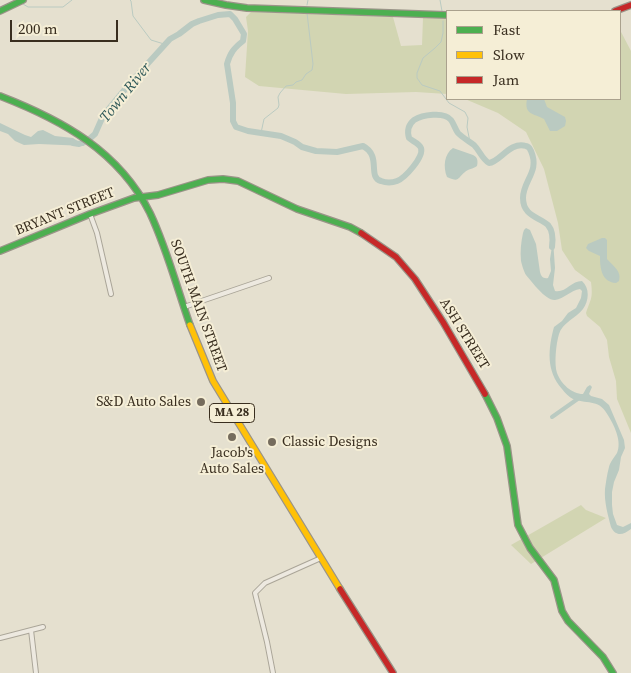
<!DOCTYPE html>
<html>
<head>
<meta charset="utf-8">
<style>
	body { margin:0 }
	#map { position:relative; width:631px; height:673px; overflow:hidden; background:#e5e0cf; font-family:"Source Serif 4",serif }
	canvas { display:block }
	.legend { position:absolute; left:446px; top:10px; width:175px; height:90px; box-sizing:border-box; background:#f5eed6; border:1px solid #aaa18d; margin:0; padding:6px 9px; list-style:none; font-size:15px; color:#392e1f }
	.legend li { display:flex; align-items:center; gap:10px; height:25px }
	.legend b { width:25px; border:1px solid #aaa18d }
	.scale { position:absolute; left:10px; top:20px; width:108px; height:22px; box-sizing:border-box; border:2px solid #392e1f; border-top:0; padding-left:6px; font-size:15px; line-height:18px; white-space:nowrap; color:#392e1f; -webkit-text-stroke:4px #f5eed6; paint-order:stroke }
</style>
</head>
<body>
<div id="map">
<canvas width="631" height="673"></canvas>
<ul class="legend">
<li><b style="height:6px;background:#4caf50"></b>Fast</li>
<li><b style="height:6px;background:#ffc107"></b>Slow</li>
<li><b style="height:6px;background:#c62828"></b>Jam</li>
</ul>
<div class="scale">200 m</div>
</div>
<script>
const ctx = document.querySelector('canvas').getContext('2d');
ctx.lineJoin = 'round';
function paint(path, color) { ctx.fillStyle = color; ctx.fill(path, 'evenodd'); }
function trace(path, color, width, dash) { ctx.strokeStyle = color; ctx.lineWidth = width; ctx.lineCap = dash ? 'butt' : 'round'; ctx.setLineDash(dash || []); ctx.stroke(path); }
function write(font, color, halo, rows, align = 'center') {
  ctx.font = font + ' "Source Serif 4",serif'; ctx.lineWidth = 4; ctx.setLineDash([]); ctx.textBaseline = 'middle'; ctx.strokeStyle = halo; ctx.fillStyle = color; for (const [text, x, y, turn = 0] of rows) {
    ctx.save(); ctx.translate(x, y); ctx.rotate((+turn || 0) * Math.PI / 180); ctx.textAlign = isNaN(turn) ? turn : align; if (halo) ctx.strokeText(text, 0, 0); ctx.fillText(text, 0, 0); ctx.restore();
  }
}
paint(new Path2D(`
	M251,12L393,17L401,46L422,45L423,18L447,19V94L416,92L346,94L259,86L245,77L248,31L246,17Z
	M620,30L631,51V433L617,399L616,381L609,357L607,340L600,327L587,316L586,313C591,298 593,299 591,282L575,270L562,250L558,223L544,169L526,132L498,113L465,99H620Z
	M581,505L586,510L606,518L531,564L511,545Z`), '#d2d5b2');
paint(new Path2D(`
	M527,99H544L547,107L565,117L566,121L565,126L557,131H550L544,119C533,113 524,115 527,99Z
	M0,123L25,135L31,137L38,131L43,130L55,136L73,138L85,146L39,144L24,145L15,141L8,134L0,131Z
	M453,148L473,155C478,157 478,162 477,166C473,169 468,169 465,172C457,178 460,183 447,177C443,167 444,154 453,148Z
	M526,228L530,230L536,244L540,272C541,276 543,279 548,278L551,271L550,259L553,240L555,268L553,285L555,291C566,293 571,281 582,281C590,288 589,301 583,309C576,318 562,323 559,334C556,344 554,364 557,373C561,384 572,394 583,394L587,387L590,385L592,387L589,394L591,396L602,399L609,405L624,440L625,448L621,457L619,470L614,482L612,492V505L613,514L617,525L623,527L631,523V529C623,535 616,537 611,527C608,515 604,502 605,489C606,482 607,474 609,467C610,462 614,458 617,453C622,442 615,427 609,417C599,398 590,405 573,399C569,397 565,393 562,389C546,371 548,349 554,327L562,321L568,313L576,308L581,298L582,291L580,289C571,290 564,299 555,300C546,301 532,282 526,275C524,272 522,265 521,261C520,252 521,242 523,233L524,230Z
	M602,238H605L607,240V259C613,266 622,271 619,281L616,283C601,282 600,267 600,256L589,251L586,248L588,244Z`), '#bacac1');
trace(new Path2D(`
	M130,0L131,1L133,16L151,40L164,44
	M440,0L442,11
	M23,4L28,7H63L72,0
	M307,5L308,0
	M443,21V33L441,42L435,48L423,58L417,73V78L422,85L440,91L449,103L465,112L468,118L467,127L470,142
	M261,133L264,119L278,108L279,105L278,97L280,93L286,86L293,85L296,82L302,80L306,74L312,70L313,64L307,13`), '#bacac1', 1);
trace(new Path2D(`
	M552,417L579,398`), '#bacac1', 4);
trace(new Path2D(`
	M73,143L79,144L87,141L95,134L103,116L131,82L170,39L179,34L192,24L199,21L218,15L230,14L235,19L244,34L243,41C234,48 230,53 227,64L233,103V121L236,127L248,131L281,136L295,142L302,147L316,151L337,152L363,146C382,156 367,177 381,181C386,183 392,183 397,181C405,178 424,157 421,148C419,143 412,141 409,138C407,131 408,125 414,120C422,115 444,111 451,120C454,124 455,129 458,133C463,138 469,141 474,145C480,151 482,159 489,163C500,162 510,141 526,146C530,147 529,148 531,151C540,172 523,180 523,198C523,216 539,217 548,225C553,231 553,240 552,247`), '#bacac1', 6);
const street = new Path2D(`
	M90,214L97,233L111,294
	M184,307L269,278
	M31,630L36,673
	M0,638L43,627
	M273,673L267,642L255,593L265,583L321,558`);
const fast = new Path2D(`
	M204,0L226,5L247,8L447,15
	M0,11L23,0
	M0,96C62,120 119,151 150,213C167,249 177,288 190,325
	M0,251L90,214L134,198L158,195L208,180L223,179L238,181L297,209L350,227L361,233
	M485,394L497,418L507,446L518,525L530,548L554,580L562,611L568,621L603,657L613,673`);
const slow = new Path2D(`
	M190,325L213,381L340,589`);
const jam = new Path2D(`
	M615,11L631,5
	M361,233L396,257L415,279L443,322L485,394
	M340,589L393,673`);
trace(street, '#aaa598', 6);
trace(fast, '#9a9488', 8);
trace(slow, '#9a9488', 8);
trace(jam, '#9a9488', 8);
trace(street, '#ede9e0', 4);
trace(fast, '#4caf50', 5.5);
trace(slow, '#ffc107', 5.5);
trace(jam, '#c62828', 5.5);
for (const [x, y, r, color] of [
	[201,402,5,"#756c5d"],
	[232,437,5,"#756c5d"],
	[272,442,5,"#756c5d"]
]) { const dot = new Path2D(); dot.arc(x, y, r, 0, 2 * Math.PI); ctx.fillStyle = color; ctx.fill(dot); trace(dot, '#f5eed6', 2); }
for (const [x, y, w] of [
	[232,413,45]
]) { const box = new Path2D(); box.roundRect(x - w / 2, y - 9.5, w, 19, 4); ctx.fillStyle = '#f5eed6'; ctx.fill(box); trace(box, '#392e1f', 1); }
write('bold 12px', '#392e1f', null, [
	["MA 28",232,413]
]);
write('14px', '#392e1f', '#f5eed6', [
	["BRYANT STREET",65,212,-22],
	["SOUTH MAIN STREET",198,306,70],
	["ASH STREET",464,334,58]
]);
write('14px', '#392e1f', '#f5eed6', [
	["S&D Auto Sales",191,402],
	["Classic Designs",282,442,"left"],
	["Jacob's",232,453,"center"],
	["Auto Sales",232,469,"center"]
], 'right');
write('italic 15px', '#2f5959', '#f5eed6', [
	["Town River",126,93,-51]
]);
</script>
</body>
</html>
